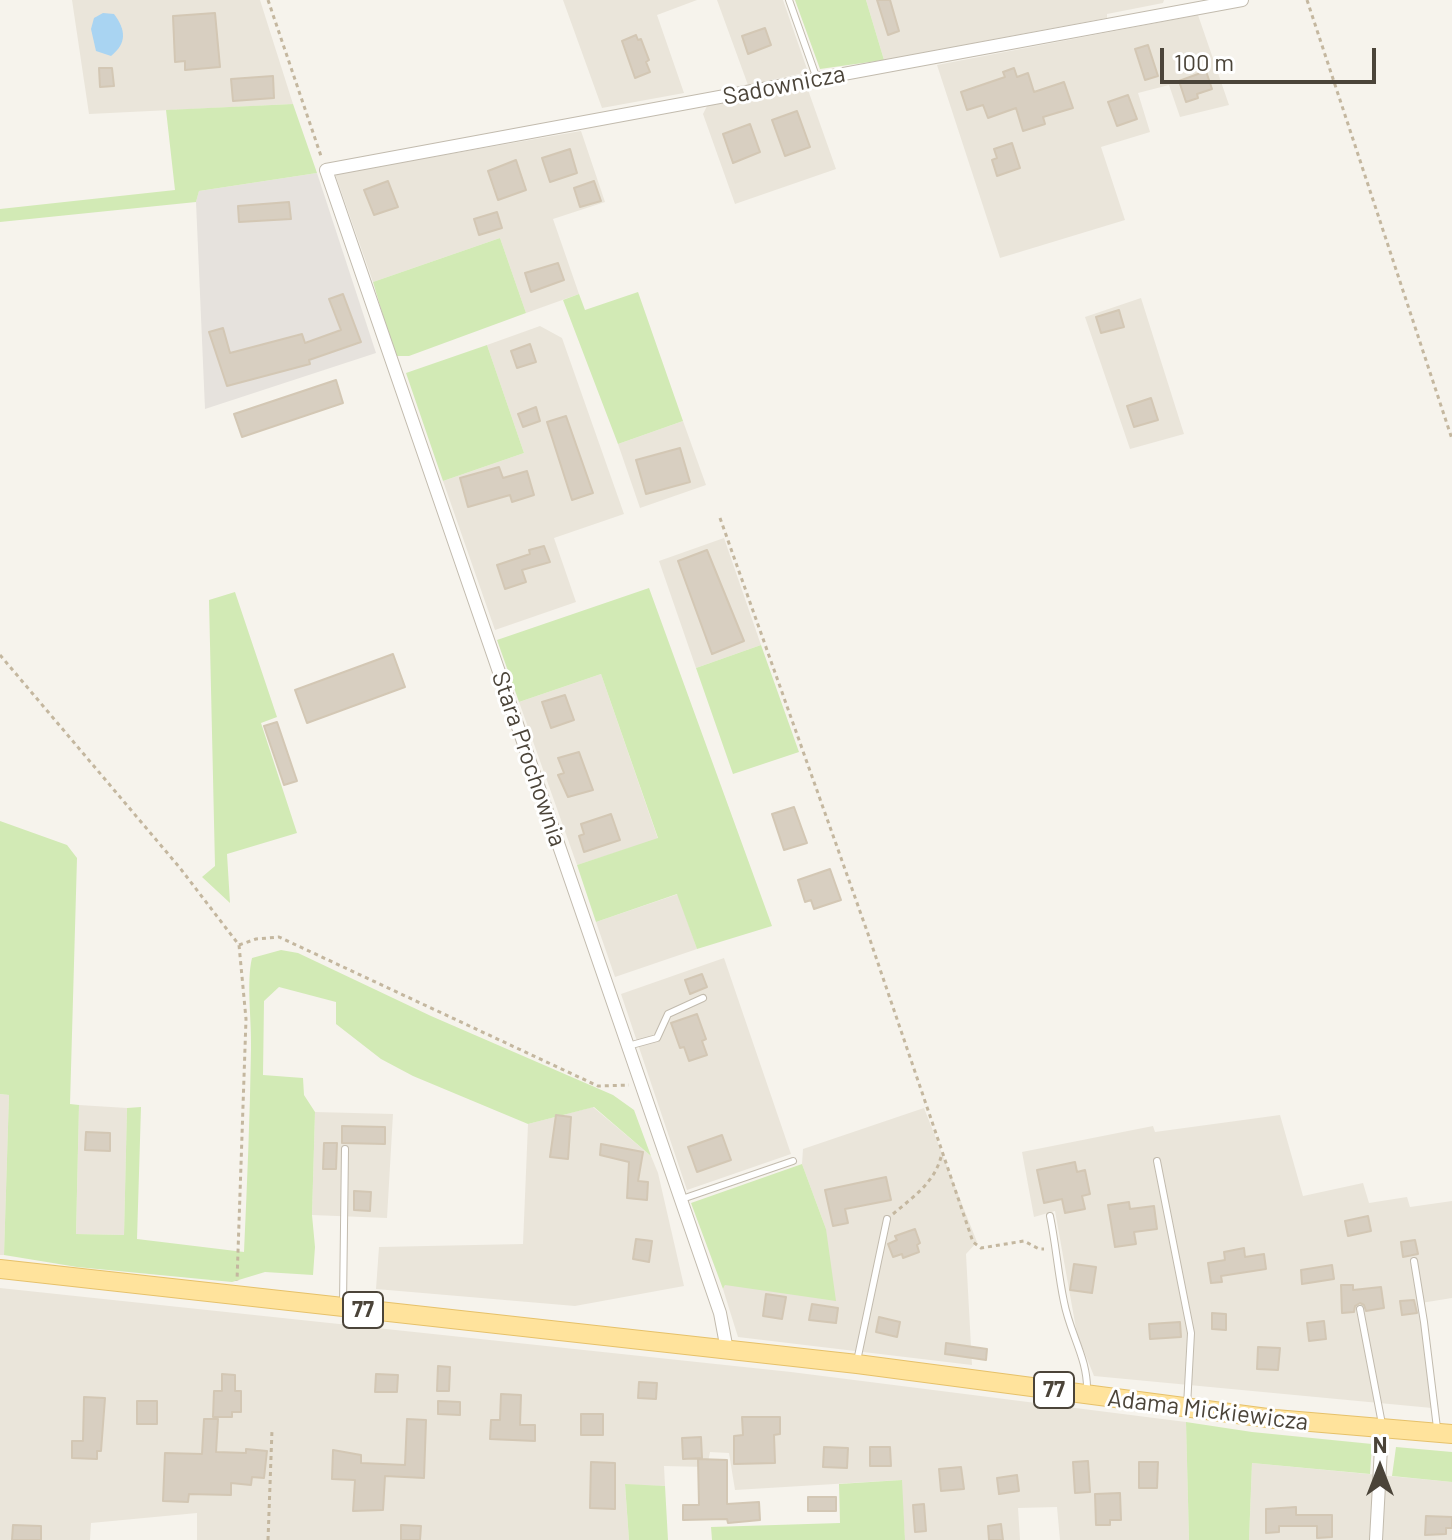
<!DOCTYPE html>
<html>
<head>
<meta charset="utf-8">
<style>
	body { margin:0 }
	#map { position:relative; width:1452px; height:1540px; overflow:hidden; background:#f6f3ec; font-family:Barlow,sans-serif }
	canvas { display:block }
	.north { position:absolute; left:1340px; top:1428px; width:80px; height:80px; -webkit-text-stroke:6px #fff; paint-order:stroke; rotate:0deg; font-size:22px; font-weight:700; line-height:32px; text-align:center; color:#4b4439 }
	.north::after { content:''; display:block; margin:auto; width:28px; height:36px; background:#4b4439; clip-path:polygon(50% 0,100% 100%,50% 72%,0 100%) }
	.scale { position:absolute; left:1160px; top:48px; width:216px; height:36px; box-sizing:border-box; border:4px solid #4b4439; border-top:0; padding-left:10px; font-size:24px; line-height:28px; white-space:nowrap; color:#4b4439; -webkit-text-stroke:6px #fff; paint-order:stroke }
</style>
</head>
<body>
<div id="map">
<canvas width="1452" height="1540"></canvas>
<div class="north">N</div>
<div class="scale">100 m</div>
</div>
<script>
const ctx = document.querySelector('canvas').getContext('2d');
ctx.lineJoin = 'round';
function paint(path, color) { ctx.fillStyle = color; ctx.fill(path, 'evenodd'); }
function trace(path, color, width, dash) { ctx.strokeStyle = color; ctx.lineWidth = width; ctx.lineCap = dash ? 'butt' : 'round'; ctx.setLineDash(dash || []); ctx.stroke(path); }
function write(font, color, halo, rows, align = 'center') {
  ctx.font = font + ' Barlow,sans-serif'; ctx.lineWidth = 6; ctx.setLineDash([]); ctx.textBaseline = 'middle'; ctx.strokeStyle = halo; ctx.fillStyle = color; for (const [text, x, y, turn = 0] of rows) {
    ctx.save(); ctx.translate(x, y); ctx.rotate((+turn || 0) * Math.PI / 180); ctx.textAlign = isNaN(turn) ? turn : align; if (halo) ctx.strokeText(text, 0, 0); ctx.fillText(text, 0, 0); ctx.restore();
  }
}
paint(new Path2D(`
	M72,0H260L293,104L89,114Z
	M563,0H697L657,15L684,93L602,108Z
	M717,0H783L808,72L748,85Z
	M866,0H1164L1163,3L1107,14V18L884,60Z
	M1198,15L1229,105L1180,117L1169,85L1138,93L1150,132L1101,147L1125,220L1000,258L937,65Z
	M807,87L836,169L735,204L703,114L707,106Z
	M581,131L605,202L553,219L579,294L526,313L500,238L373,282L335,174Z
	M1141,298L1184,434L1130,449L1085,317Z
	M540,326L562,338L624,514L554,538L576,602L495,630L443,481L524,453L487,345Z
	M683,421L706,485L640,508L618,444Z
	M724,538L761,645L696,668L659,561Z
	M601,674L658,839L577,865L519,702Z
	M678,894L697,949L615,977L596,922Z
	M724,958L791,1154L687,1190L621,994Z
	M0,1094L9,1095L4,1255H0Z
	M79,1105L127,1108L124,1235L76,1234Z
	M593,1107L651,1156L658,1173L684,1286L575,1306L376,1289L379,1247L523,1244L528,1124Z
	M924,1108L977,1242L966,1254L972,1365L738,1337L723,1289L725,1285L826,1229L802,1164L803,1149Z
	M315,1112L393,1114L387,1218L312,1215Z
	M1280,1115L1303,1196L1363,1183L1369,1203L1407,1197L1410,1207L1452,1201V1298L1421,1303L1432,1408L1094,1376L1077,1334L1055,1211L1034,1217L1022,1152L1153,1126L1155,1132Z
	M0,1288L791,1372L1186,1422L1189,1540H1060L1057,1507L1018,1508L1020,1540H905L901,1480L735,1490L729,1453L710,1452L707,1467L664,1466L665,1486L625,1485L629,1540H197V1513L91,1523L90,1540H0Z
	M1252,1463L1452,1482V1540H1249Z`), '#eae5da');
paint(new Path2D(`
	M317,173L376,353L205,409L196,202L199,191Z`), '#e6e2dd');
paint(new Path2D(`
	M795,0H866L884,60L820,69Z
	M293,104L317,173L199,191L196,202L0,222V209L175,190L166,110Z
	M500,238L526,313L409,356H395L373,282Z
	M638,292L683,421L618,444L563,300L579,294L585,310Z
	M487,345L524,453L443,481L406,373Z
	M649,588L772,926L697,949L677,894L596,922L577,865L658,838L601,674L519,702L497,640Z
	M235,592L277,717L261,723L297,833L227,854L230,903L202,877L215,866L209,600Z
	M761,645L799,752L733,774L696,668Z
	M0,821L67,845L77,858L70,1104L79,1105L76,1234L124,1235L127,1108L141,1107L137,1239L244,1252C247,1184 250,1117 251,1049C252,1021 246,983 252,958L281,950L298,953L431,1016L613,1095L634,1110L651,1156L594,1107L528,1124L413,1076L381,1059L336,1024V1002L279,987L264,1001L263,1075L303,1078L304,1095L315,1112L312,1215L315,1247L313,1275L265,1272L232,1282L77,1267L4,1255L9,1095L0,1094Z
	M802,1164L826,1229L836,1301L725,1285L723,1289L691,1203Z
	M1186,1422L1252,1432L1372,1444L1370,1474L1252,1463L1249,1540H1189Z
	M1396,1447L1452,1452V1482L1392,1476Z
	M902,1480L905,1540H712L711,1527L840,1523L839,1484Z
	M625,1484L665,1486L668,1540H629Z`), '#d2eab5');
paint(new Path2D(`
	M103,13L114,14C126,30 127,43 111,56L96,51L91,29L94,18Z`), '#a9d4f2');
const building = new Path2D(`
	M877,0H890L899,31L888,35Z
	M215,13L220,67L185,70V61L175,62L173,16Z
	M765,28L771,45L748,54L742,36Z
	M636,35L638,40L641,39L649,60L646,62L650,72L635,78L622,41Z
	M1148,45L1158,76L1145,80L1135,49Z
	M99,68H112L114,86L100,87Z
	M1014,68L1017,77L1028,73L1034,92L1064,82L1073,108L1043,117L1045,124L1023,131L1016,108L988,118L983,105L967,110L961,92L1005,77L1003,72Z
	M1206,71L1212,89L1197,94L1198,98L1186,102L1179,81Z
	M273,76L274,98L233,101L231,79Z
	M1128,95L1137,119L1117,126L1108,102Z
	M797,111L810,147L785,156L772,120Z
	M750,124L760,152L733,163L723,134Z
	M1012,143L1020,168L997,176L992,160L997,158L994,149Z
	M570,149L577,173L550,182L542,158Z
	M516,160L526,190L498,200L488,171Z
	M388,181L398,207L374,215L364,190Z
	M594,181L601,201L580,207L574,188Z
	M289,202L291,219L239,222L238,206Z
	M497,212L502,228L479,235L474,219Z
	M558,263L564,280L531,292L525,273Z
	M343,294L361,342L309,360L310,364L227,386L209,332L223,328L230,353L302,334L305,343L341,330L329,299Z
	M1119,310L1124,327L1101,333L1096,317Z
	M530,344L536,362L517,368L511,351Z
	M336,380L343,403L242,437L234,414Z
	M1151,398L1158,420L1134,427L1127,406Z
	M536,407L540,421L523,427L518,414Z
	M566,416L593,493L572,500L547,422Z
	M680,448L690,482L646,494L636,460Z
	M499,467L503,478L527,471L534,495L512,502L510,495L468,507L460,478Z
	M544,546L550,562L522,570L526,582L505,589L497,565L530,554L529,550Z
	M707,550L744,641L712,654L678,561Z
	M393,654L405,687L307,723L295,690Z
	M565,695L574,720L551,728L542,702Z
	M277,722L297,781L284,785L264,726Z
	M579,752L593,790L568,797L558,775L564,773L558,758Z
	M794,807L807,843L784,850L772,814Z
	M611,814L620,840L584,852L579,836L584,834L581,824Z
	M830,869L841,900L814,909L811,900L805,902L798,880Z
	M702,974L707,987L690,994L685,980Z
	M697,1014L706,1039L702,1041L707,1055L689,1061L684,1047L680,1048L671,1023Z
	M556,1115L571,1117L568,1159L550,1157Z
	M342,1126L385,1127V1144L342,1143Z
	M86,1132L110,1133V1151L85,1150Z
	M722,1135L731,1160L697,1172L688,1147Z
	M324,1143H337L336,1169H323Z
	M601,1144L643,1152L638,1181L648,1182L647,1200L627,1198L629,1162L600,1155Z
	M1075,1162L1077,1172L1085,1170L1090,1194L1082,1196L1085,1209L1065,1213L1062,1199L1044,1203L1037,1170Z
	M886,1177L891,1200L845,1209L848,1223L833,1226L825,1190Z
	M354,1191L371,1192L370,1211L354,1210Z
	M1129,1202L1130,1209L1154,1206L1157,1229L1134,1232L1136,1244L1115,1247L1108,1205Z
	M1368,1216L1371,1231L1348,1236L1345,1221Z
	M915,1229L920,1243L917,1245L919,1252L903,1258L902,1254L893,1257L888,1244L897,1240L895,1236Z
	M636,1239L652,1241L649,1262L633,1259Z
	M1415,1240L1418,1254L1403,1257L1401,1242Z
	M1244,1248L1245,1257L1264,1254L1266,1269L1221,1276L1222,1282L1211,1283L1208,1263L1225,1260L1224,1252Z
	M1074,1264L1096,1267L1092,1293L1070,1290Z
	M1332,1265L1334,1279L1302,1284L1301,1270Z
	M1341,1285H1353V1290L1381,1287L1384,1308L1366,1311L1364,1305L1360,1303L1355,1306L1354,1312L1342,1313Z
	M766,1294L786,1297L782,1319L763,1316Z
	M1414,1300L1417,1313L1402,1315L1400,1301Z
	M812,1304L838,1308L836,1323L809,1320Z
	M1212,1313L1226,1314V1330L1212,1329Z
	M879,1317L900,1322L897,1337L876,1332Z
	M1324,1321L1326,1339L1309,1341L1307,1323Z
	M1180,1322L1181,1337L1150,1339L1149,1324Z
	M946,1343L987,1349L986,1360L945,1354Z
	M1258,1347L1280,1348L1278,1370L1257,1369Z
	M438,1366L450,1367L449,1391H437Z
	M222,1374L235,1375V1391H241V1412H232V1417H213L214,1391H222Z
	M376,1374L398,1375L397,1392H375Z
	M639,1382L657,1383L656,1399L638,1398Z
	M501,1394L521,1395L520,1425H535V1441L490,1439L491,1420H500Z
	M84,1397L105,1398L101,1451H97V1459L72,1458V1441H83Z
	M137,1401H157V1424H137Z
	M438,1401L460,1402V1415L438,1414Z
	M581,1414H603V1435H581Z
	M742,1417H780V1434L774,1435L775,1463L734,1464V1436L743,1435Z
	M204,1419H218L216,1452L246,1453V1449L267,1451L264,1478L252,1477L251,1485L231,1483V1495L189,1494L188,1502L163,1501L165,1453L202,1454Z
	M407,1419L426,1420L424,1478L385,1476L383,1510L353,1511L355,1480L332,1479L333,1450L361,1455V1463L405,1465Z
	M701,1437L702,1458L683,1459L682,1438Z
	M824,1447L848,1448L847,1468L823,1467Z
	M870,1447H890L891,1466H870Z
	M698,1459L727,1460V1504L759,1502L760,1520L728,1523L727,1519L683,1520V1505H699Z
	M1088,1461L1090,1492L1075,1493L1073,1462Z
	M591,1462L615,1463V1509L590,1508Z
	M1139,1462H1158L1157,1488H1139Z
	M961,1467L964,1489L941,1491L939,1469Z
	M1017,1475L1019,1491L999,1494L997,1478Z
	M1120,1493L1121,1520H1110V1525H1096L1095,1494Z
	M808,1497H836V1511H808Z
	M924,1504L926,1531L915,1532L913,1505Z
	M1296,1507V1515H1332V1537L1317,1538V1526H1279V1532L1266,1533V1509Z
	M1426,1516L1452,1517V1528H1446V1534L1425,1535Z
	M1001,1524L1003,1540H989L988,1526Z
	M13,1525L41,1526V1540H12Z
	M401,1525L421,1526L420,1540H401Z`);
paint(building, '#d8cfc1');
trace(building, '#d3c7b4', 2);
const lane = new Path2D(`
	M789,0L817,79
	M628,1046L657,1038L668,1014L703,998
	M1157,1161L1191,1333L1187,1406
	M682,1199L793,1161
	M1050,1216C1056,1245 1058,1274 1064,1302C1070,1334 1088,1359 1087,1391
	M1414,1261L1424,1322L1437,1428
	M343,1304L345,1149
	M1360,1309L1382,1424
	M857,1361L887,1219`);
const street = new Path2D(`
	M727,1350L720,1313L326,170L1242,0
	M1376,1540L1382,1429`);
const primary = new Path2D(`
	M0,1269L857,1364L1275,1419L1452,1434`);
trace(lane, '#c2bbae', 8);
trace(street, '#c2bbae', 14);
trace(primary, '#e6c16a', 20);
trace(new Path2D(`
	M268,0L322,159
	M1307,0L1452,439
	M720,518L867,931L973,1242L981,1248L1024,1241L1039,1249H1044
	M0,655L180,868L239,945L246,1019L237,1281
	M239,945L256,939L279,937L598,1086L629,1085
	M893,1214C913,1197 934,1183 941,1157
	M268,1540L272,1430`), '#c4b79f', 3, [4, 4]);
trace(lane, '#fff', 6);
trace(street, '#fff', 12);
trace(primary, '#ffe39c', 18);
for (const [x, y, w] of [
	[363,1310,40],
	[1054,1390,40]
]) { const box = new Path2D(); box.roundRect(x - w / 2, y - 18, w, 36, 6); ctx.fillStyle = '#fff'; ctx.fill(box); trace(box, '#4b4439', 2); }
write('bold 22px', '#4b4439', null, [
	["77",363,1310],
	["77",1054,1390]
]);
write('24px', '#4b4439', '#fff', [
	["Sadownicza",784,85,-11],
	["Stara Prochownia",529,759,71],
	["Adama Mickiewicza",1208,1410,7]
]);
</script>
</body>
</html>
